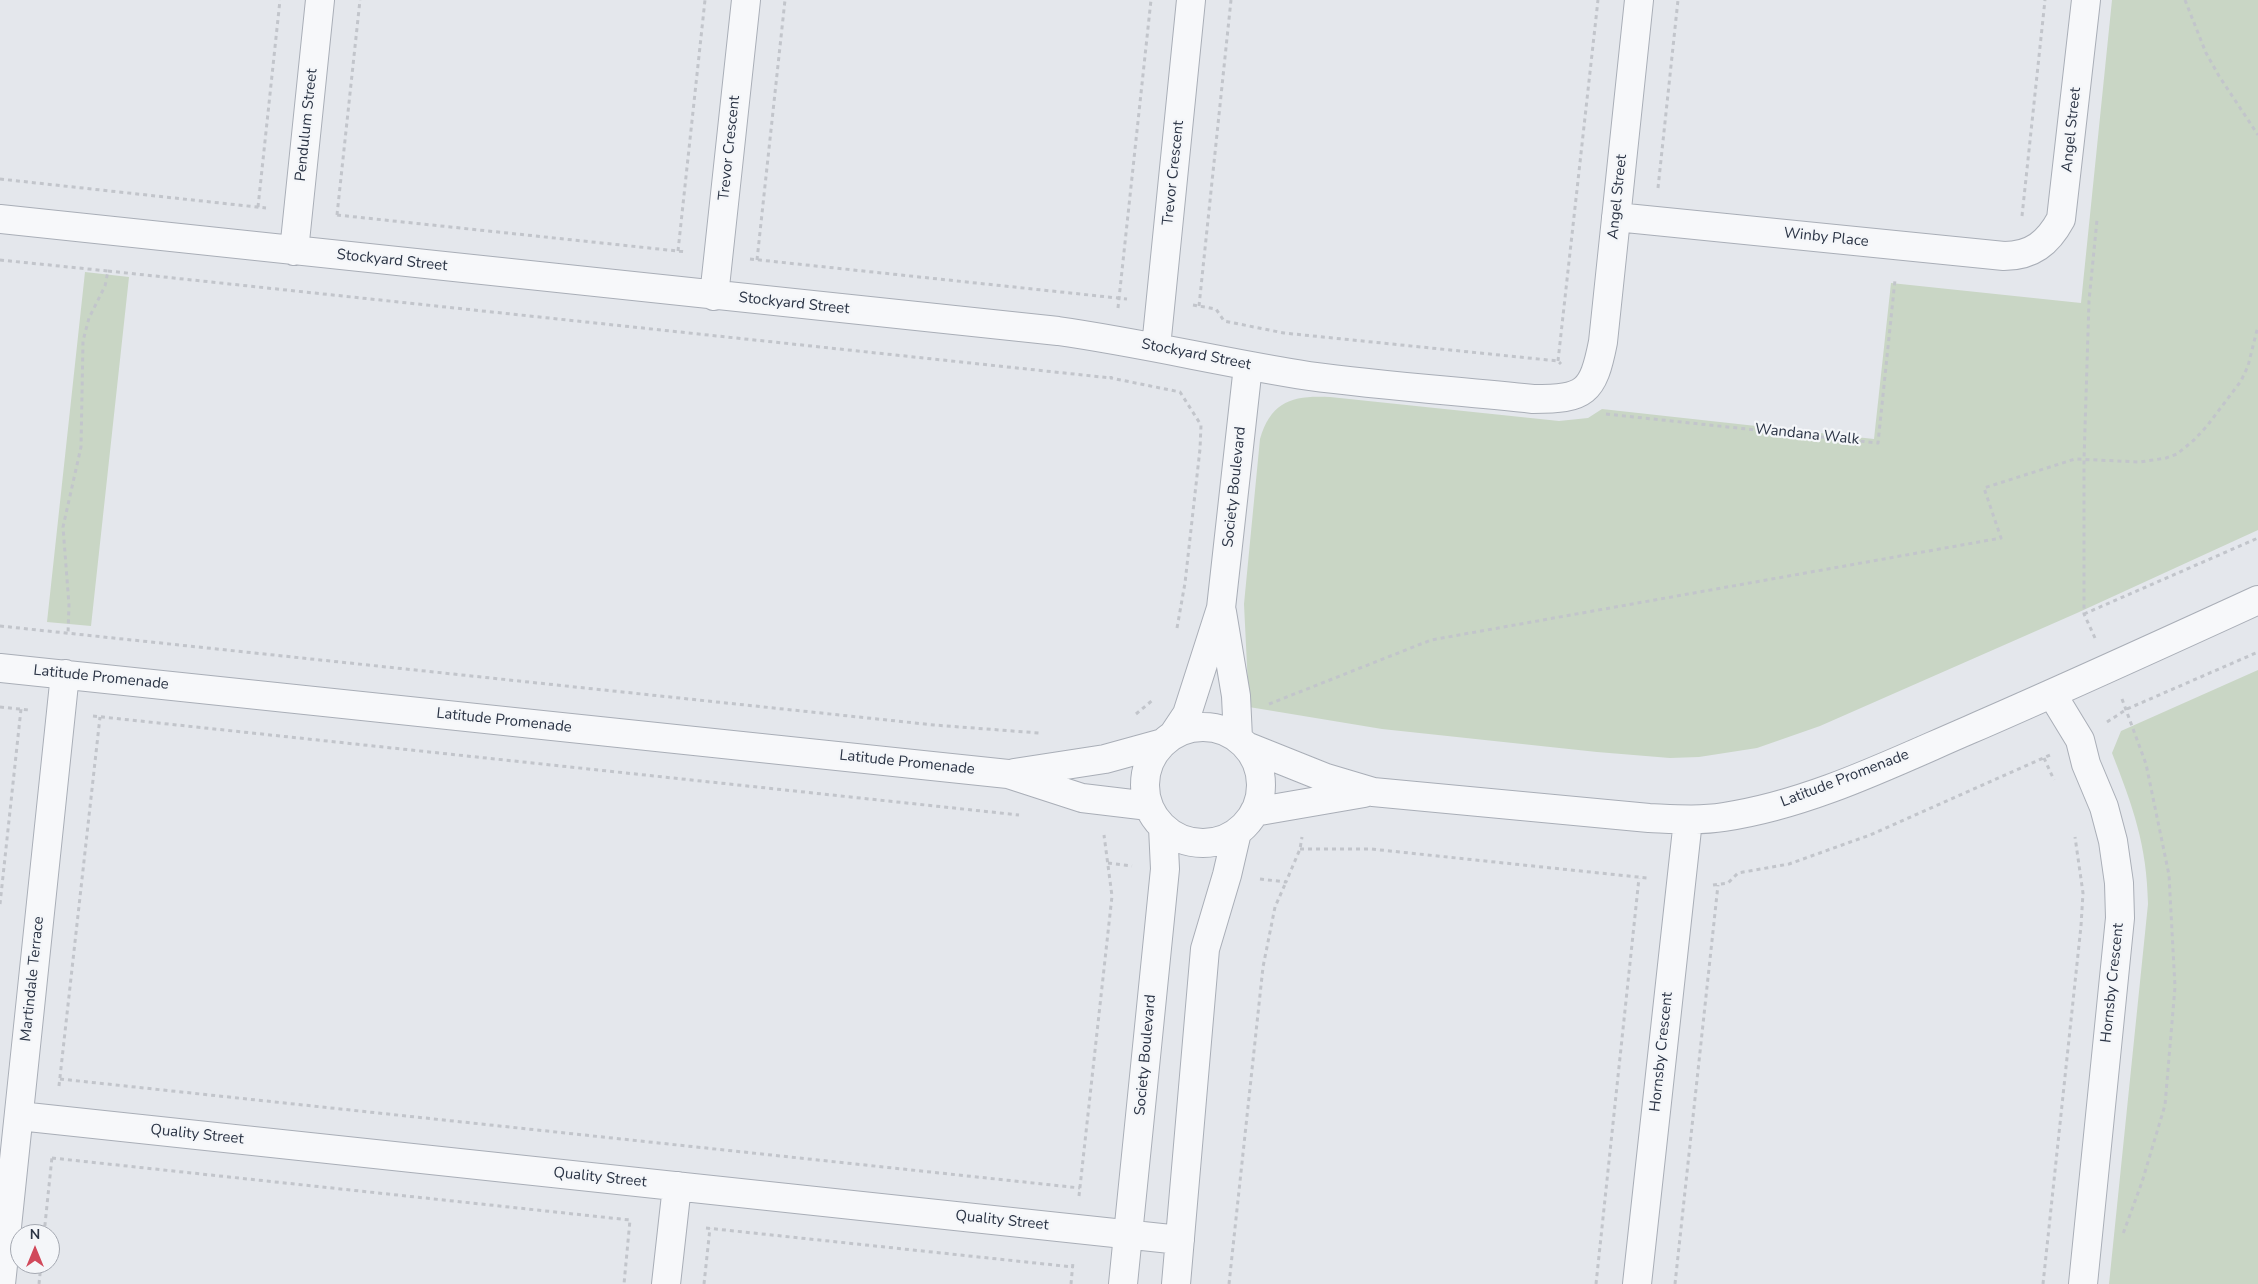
<!DOCTYPE html>
<html>
<head>
<meta charset="utf-8">
<style>
	body { margin:0 }
	#map { position:relative; width:2258px; height:1284px; overflow:hidden; background:#e4e7ec; font-family:"Nunito Sans",sans-serif }
	canvas { display:block }
	.north { position:absolute; left:10px; top:1224px; width:50px; height:50px; box-sizing:border-box; background:#f4f6f9; border:1px solid #a4a8b1; border-radius:50%; rotate:0deg; font-size:14px; font-weight:700; line-height:20px; text-align:center; color:#2b3445 }
	.north::after { content:''; display:block; margin:auto; width:18px; height:22px; background:#d1495b; clip-path:polygon(50% 0,100% 100%,50% 72%,0 100%) }
</style>
</head>
<body>
<div id="map">
<canvas width="2258" height="1284"></canvas>
<div class="north">N</div>
</div>
<script>
const ctx = document.querySelector('canvas').getContext('2d');
ctx.lineJoin = 'round';
function paint(path, color) { ctx.fillStyle = color; ctx.fill(path, 'evenodd'); }
function trace(path, color, width, dash) { ctx.strokeStyle = color; ctx.lineWidth = width; ctx.lineCap = dash ? 'butt' : 'round'; ctx.setLineDash(dash || []); ctx.stroke(path); }
function write(font, color, halo, rows, align = 'center') {
  ctx.font = font + ' "Nunito Sans",sans-serif'; ctx.lineWidth = 4.5; ctx.setLineDash([]); ctx.textBaseline = 'middle'; ctx.strokeStyle = halo; ctx.fillStyle = color; for (const [text, x, y, turn = 0] of rows) {
    ctx.save(); ctx.translate(x, y); ctx.rotate((+turn || 0) * Math.PI / 180); ctx.textAlign = isNaN(turn) ? turn : align; if (halo) ctx.strokeText(text, 0, 0); ctx.fillText(text, 0, 0); ctx.restore();
  }
}
paint(new Path2D(`
	M2112,0H2258V530L2077,613L1820,726L1757,748L1699,757L1670,758L1597,752L1382,729L1249,707L1244,604L1260,439C1271,401 1293,395 1330,397L1559,421L1588,418L1602,409L1874,439L1891,283L2081,303Z
	M85,272L129,277L91,626L47,622Z
	M2258,670V1284H2109L2148,904C2147,845 2133,807 2112,753L2121,731Z`), '#c9d6c5');
const minor = new Path2D(`
	M1616,217L2004,256C2032,256 2048,243 2061,219L2086,0
	M0,219L1058,331C1143,343 1225,363 1309,376C1383,386 1458,391 1533,399C1585,399 1593,393 1603,342L1639,0
	M294,251L320,0
	M714,296L746,0
	M1156,347L1191,0
	M1222,612L1236,696L1238,738
	M0,668L1008,774L1082,798L1149,806
	M2052,694L2080,740L2086,764L2104,807L2113,841L2119,883L2120,918L2083,1284
	M1145 785a58 58 0 1 1 116 0a58 58 0 1 1-116 0Z
	M1173,735L1187,714L1221,608L1248,366
	M1246,746L1326,778L1373,792L1649,818C1674,819 1699,821 1724,817C1810,804 1890,764 1969,730C2066,688 2162,644 2258,600
	M1014,773L1105,759L1163,743
	M1254,812L1364,793
	M19,1116L1180,1240
	M1,1284L65,674
	M666,1284L677,1186
	M1123,1284L1165,869L1163,827
	M1176,1284L1205,949L1227,875L1237,832
	M1637,1284L1688,820`);
trace(minor, '#a9aeb7', 30);
trace(new Path2D(`
	M2185,0L2206,53L2219,76L2258,135
	M0,179L266,208
	M1658,188L1678,0
	M258,207L280,0
	M337,215L687,252
	M337,215L360,0
	M2022,216L2045,0
	M678,251L705,0
	M750,259L1127,299
	M0,260L108,271L105,286L89,318L83,341L81,447L63,527L69,605L68,634
	M757,260L785,0
	M108,271L1111,378
	M1193,305L1216,309L1224,321L1284,333L1558,361L1561,364
	M1199,306L1231,0
	M1118,308L1151,0
	M1558,361L1598,0
	M1111,376V378L1180,392L1201,425L1200,449
	M1606,414L1878,443L1895,280
	M2084,614L2258,538
	M0,626L934,725L1039,733
	M1177,628L1185,583L1200,449
	M2095,638L2084,614V460L2089,301L2097,220
	M2122,699L2146,764L2169,875L2175,987L2165,1105L2142,1182L2123,1234
	M1269,704L1431,640L2001,538L1984,488L2075,459L2140,462L2166,458L2177,454L2194,440L2207,426L2241,381L2248,366L2258,326
	M0,707L29,710
	M1136,714L1154,699
	M93,716L1019,815
	M2107,722L2127,709L2258,652
	M2044,758L2054,780
	M1300,849H1371L1647,878
	M1108,863L1132,866
	M1260,879L1286,882L1300,849L1302,837
	M1713,885L1728,883L1738,873L1789,864L1870,835L2050,755
	M0,904L21,709
	M60,1079L1080,1188
	M59,1086L100,717
	M52,1158L630,1220L624,1284
	M1079,1196L1112,896L1104,835
	M706,1228L1073,1267
	M44,1234L52,1157
	M39,1284L41,1264
	M704,1284L710,1228
	M1071,1284L1073,1262
	M1229,1284L1263,967L1275,907L1286,882
	M1596,1284L1639,878
	M1675,1284L1718,885
	M2043,1284L2081,926L2083,893L2075,837`), '#c2c5cb', 3, [4, 4]);
trace(minor, '#f7f8fa', 28);
write('15px', '#2b3445', '#f4f6f9', [
	["Pendulum Street",307,125,-84],
	["Angel Street",2072,130,-84],
	["Trevor Crescent",730,148,-84],
	["Trevor Crescent",1174,173,-84],
	["Angel Street",1618,197,-84],
	["Winby Place",1826,238,6],
	["Stockyard Street",392,261,6],
	["Stockyard Street",794,304,6],
	["Stockyard Street",1196,355,11],
	["Wandana Walk",1807,435,6],
	["Society Boulevard",1235,487,-84],
	["Latitude Promenade",101,678,6],
	["Latitude Promenade",504,721,6],
	["Latitude Promenade",907,763,6],
	["Latitude Promenade",1845,779,-21],
	["Martindale Terrace",33,979,-84],
	["Hornsby Crescent",2113,983,-84],
	["Hornsby Crescent",1662,1052,-84],
	["Society Boulevard",1146,1055,-85],
	["Quality Street",197,1135,6],
	["Quality Street",600,1178,6],
	["Quality Street",1002,1221,6]
]);
</script>
</body>
</html>
